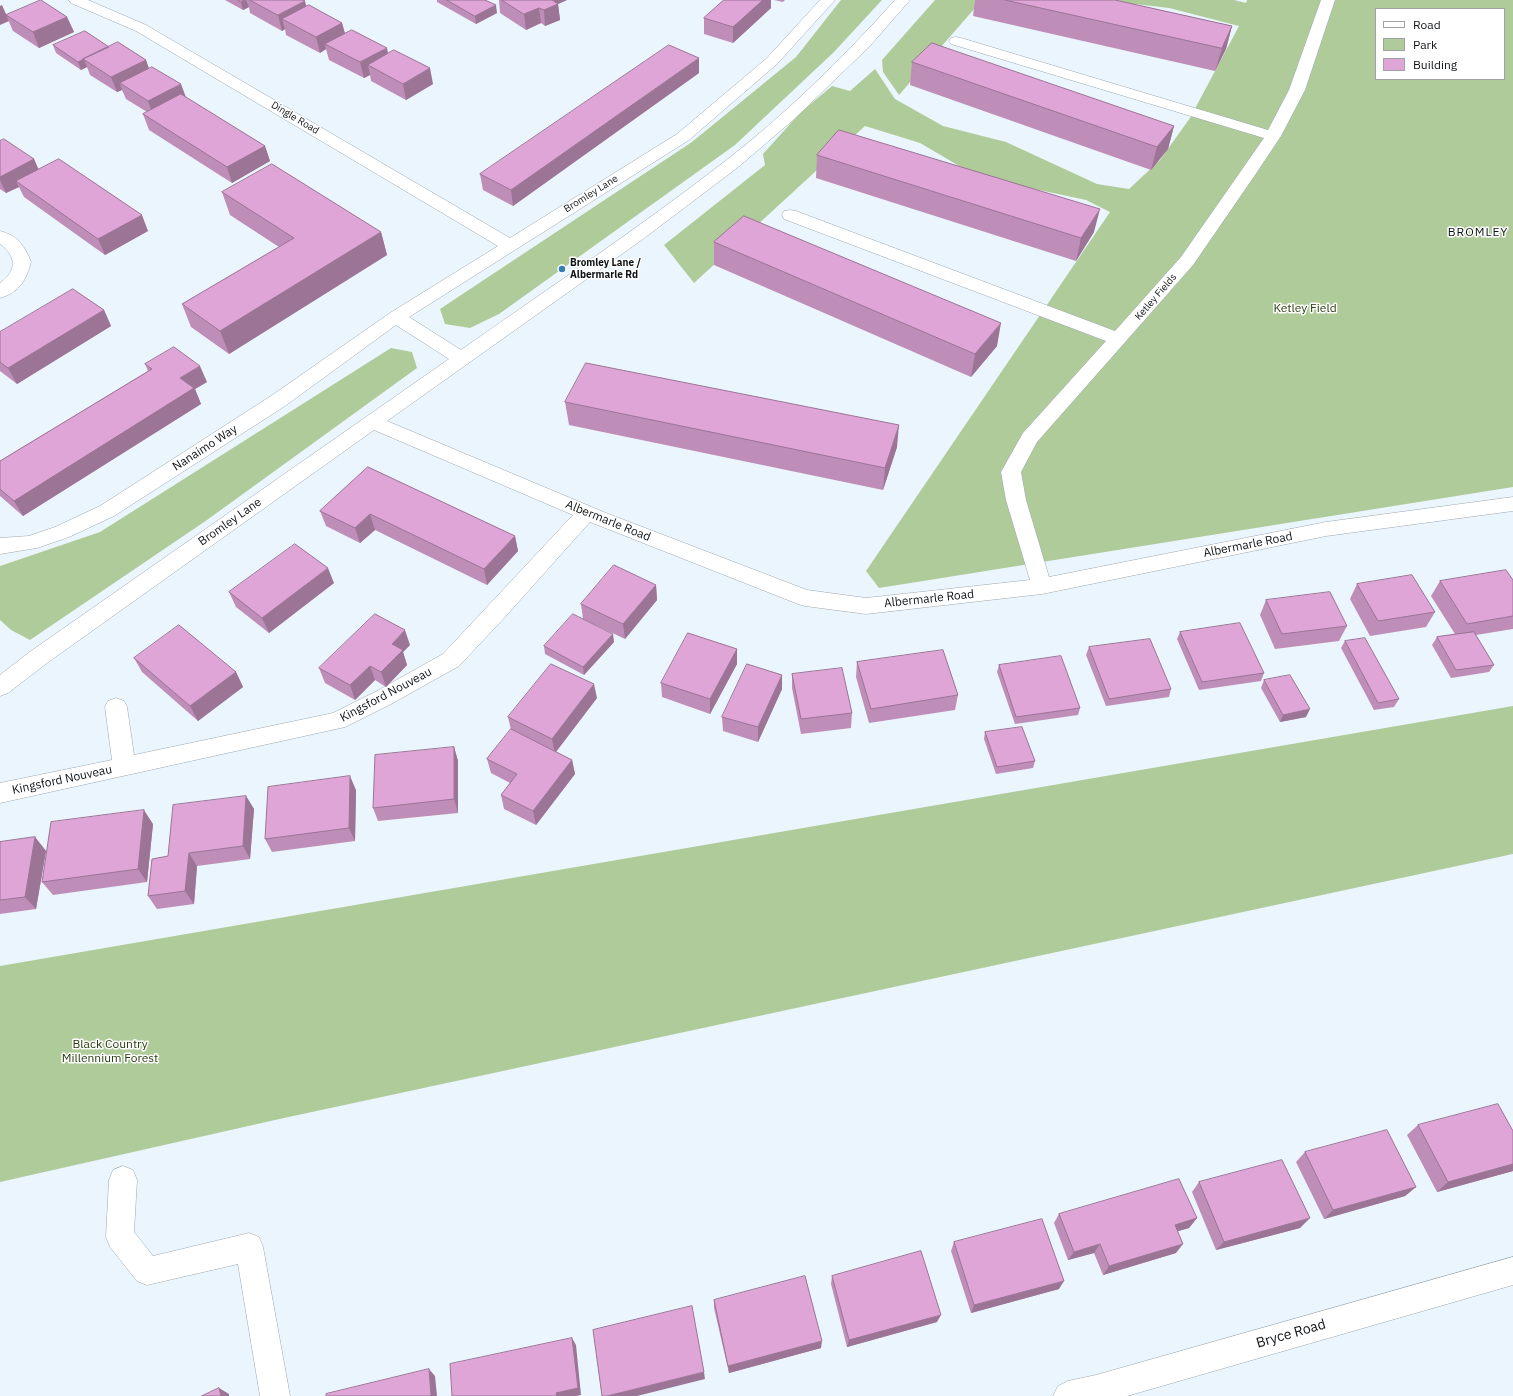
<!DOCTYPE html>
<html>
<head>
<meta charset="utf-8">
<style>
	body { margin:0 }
	#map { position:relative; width:1513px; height:1396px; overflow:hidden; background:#ebf5fe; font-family:"IBM Plex Sans",sans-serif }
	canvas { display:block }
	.legend { position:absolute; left:1375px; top:8px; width:130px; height:72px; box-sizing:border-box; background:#fff; border:1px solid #9fa1a2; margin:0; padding:5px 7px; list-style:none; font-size:12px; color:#101316 }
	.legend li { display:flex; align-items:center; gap:8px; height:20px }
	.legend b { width:20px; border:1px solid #9fa1a2 }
</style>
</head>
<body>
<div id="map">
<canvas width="1513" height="1396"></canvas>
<ul class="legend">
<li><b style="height:5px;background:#fff"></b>Road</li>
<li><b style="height:11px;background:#b0cb9a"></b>Park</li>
<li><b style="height:11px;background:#dea5d6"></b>Building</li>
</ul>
</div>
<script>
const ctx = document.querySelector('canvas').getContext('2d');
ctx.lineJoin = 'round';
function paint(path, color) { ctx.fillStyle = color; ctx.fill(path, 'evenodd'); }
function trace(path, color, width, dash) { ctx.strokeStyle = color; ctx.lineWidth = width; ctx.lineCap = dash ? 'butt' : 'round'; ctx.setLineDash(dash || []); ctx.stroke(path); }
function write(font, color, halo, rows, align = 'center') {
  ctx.font = font + ' "IBM Plex Sans",sans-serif'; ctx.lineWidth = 3; ctx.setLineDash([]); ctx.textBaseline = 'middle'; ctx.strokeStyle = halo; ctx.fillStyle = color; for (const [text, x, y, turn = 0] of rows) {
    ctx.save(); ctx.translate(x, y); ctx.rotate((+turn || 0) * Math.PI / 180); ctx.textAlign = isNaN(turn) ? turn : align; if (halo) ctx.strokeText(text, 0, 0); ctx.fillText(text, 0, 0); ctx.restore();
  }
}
paint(new Path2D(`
	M841,0H882L834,52L735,145L499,314L470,328L445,324L440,309L692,142L796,57Z
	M935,0H982L899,95L883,72L882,60Z
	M1101,0H1234L1246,3L1247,0H1513V487L879,588L866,571L1110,212L1086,200L978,177L920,143L865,126L694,283L664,245L765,165L763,154L800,113L832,86L850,91L875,69L895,99L943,126L1006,142L1097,184L1129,189L1160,160L1190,118L1239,26L1169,8ZM1376,9H1504V79H1376Z
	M391,348L412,352L417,368L207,520L30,640L11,630L0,620V566L100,532Z
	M1513,706V854L284,1118L0,1182V966Z`), '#b0cb9a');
const minor = new Path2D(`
	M69,0H88L146,25L510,238L677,134L767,58L820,0H835L777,64L689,140L409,317L461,350C549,288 639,228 724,162C786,114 843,58 895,0H910L869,47L792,121L737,168L643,239L387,421L606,513L807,590L866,598L1030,580L1006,500L1001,472L1023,433L1106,341L784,219L782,215L784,211L790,210L796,211L1115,331L1181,257L1264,138L951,44L949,41L951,38L956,37L961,38L1268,130L1289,90L1321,0H1335L1305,90L1281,136L1257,172L1193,265L1037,442L1021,472L1026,500L1049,577L1326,522L1513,497V511L1326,536L1042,594L866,614L805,606L798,604L590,522L505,617L459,666L393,703L345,727L0,803V783L112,760L105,707L108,701L116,698L124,701L127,707L134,755L333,713L377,691L443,654L573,515L374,430L47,663L8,693L0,696V675L31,651L449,359L396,325L285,406L114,516L69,537L37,548L0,554V538L29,536L55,527L100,506L271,396L390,313L498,246L136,31L71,3Z
	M0,231C17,235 25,246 31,262C26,280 20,292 0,298V283C17,271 17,256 0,244Z
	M123,1166L133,1170L137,1180L134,1232L153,1256L249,1233L259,1237L263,1247L290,1396H260L238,1264L147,1285L137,1281L110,1247L106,1237L109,1180L113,1170Z
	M1513,1257V1285L1127,1396H1053L1058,1386L1068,1381L1096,1375Z`);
trace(minor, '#9da7af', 1);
paint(minor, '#fff');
paint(new Path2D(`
	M225,0H303L306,7L342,23L345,33L388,53L433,84L406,100L371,81L370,75L364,78L329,60L326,49L320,53L286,35L285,29L282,31L250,13L249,7L243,10Z
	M437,0H485L497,13L476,24L437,2Z
	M499,0H567L558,4L560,20L545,26L541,23L526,30L500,13Z
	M724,0H771V8L733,43L704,34V18Z
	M774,0H785L783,2Z
	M975,0H1115L1232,26L1226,49L1215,71L973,16Z
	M6,15L67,17L74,32L39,48L13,31Z
	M53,45L109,47L146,60L149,69L185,97L265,146L270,161L232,183L149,130L143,114L147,112L126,99L122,90L117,92L90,75L87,67L81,70L56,53Z
	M912,62L1174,126L1168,149L1151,170L910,85Z
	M699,73L513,206L483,190L480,174Z
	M0,141L34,159L38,169L148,231L105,255L24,197L19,187L6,193L0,189Z
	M817,155L1094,232L1076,261L816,178Z
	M222,192L381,232L387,255L229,354L191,327L182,304L279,247L230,215Z
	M714,242L997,346L971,377L714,265Z
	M104,310L111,326L17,384L0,371V332Z
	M145,364L207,382L195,389L201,404L23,516L0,496V461L148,371Z
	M565,402L897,447L883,490L569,425Z
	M368,467L515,536L518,551L487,585L375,530L360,543L326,526L320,511Z
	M1513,580V629L1476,635L1494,665L1489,672L1451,678L1432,645L1437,637L1455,634L1431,596L1440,581Z
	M334,583L269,633L236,607L229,592Z
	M1357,584L1435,612L1426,627L1370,636L1350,599Z
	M656,585L657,600L625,639L583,619L614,642L584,675L545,654L544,646L583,619L581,604Z
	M1266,600L1347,626L1339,641L1275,649L1260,615Z
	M1180,632L1264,673L1261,681L1199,690L1177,639Z
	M1345,641L1399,699L1394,707L1374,710L1341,648Z
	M410,645L403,652L407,665L386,687L375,680L355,700L325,683L319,668Z
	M1089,647L1171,689L1169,697L1106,706L1086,655Z
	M737,649V664L710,714L662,697L661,683Z
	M134,658L236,672L243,687L198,721L142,672Z
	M857,662L958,695L955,710L869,723L856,677Z
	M999,665L1080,708L1078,715L1015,724L997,672Z
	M792,674L852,713L851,728L801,734L792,688Z
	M782,675V689L758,742L723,731L722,717Z
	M1264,680L1306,717L1280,722L1261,688Z
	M597,698L556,752L572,760L575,774L536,825L504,809L501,795L510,783L491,773L487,759L511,730L508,717Z
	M985,732L1035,761L1033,768L996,774L984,739Z
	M454,747L458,761V813L378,821L373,808Z
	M356,790L355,841L272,852L265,839Z
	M246,796L254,809L250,859L197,866L194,904L157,909L148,896L168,856Z
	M153,824L147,882L53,895L42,882Z
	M35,837L46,851L36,909L0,914V842Z
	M1418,1125L1513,1131V1171L1437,1192L1407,1135Z
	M1305,1152L1416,1187L1405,1196L1324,1219L1296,1162Z
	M1199,1182L1300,1228L1216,1250L1192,1192Z
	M1059,1214L1197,1218L1189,1228L1178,1231L1176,1253L1103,1275L1094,1253L1068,1260L1054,1223Z
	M954,1242L1059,1289L971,1313L951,1251Z
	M832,1276L937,1322L847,1347L831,1284Z
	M714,1300L821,1348L729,1373L714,1308Z`), '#bf8eb8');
paint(new Path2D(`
	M244,0H246L249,7L243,10L241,2Z
	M549,0H567L558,4L560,20L545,26L544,10Z
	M763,0H771V8L733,43V27Z
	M305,1L309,17L282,19L285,29L282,31L278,15Z
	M2,5L9,21L0,25V6Z
	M496,5L497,13L476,24L475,16Z
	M539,8L541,23L526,30L524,14Z
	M67,17L74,32L39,48L33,32Z
	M342,23L346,38L325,44L326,49L320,53L316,37Z
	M1232,26L1226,49L1215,71L1222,48Z
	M387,48L390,63L368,65L370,75L364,78L360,62Z
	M699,58V73L513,206L511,190Z
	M84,59L87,67L81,70L78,62Z
	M146,60L151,75L120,83L122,90L117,92L111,77Z
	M430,68L433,84L406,100L403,84Z
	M181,84L187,100L154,117L148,101Z
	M1174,126L1168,149L1151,170L1157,147Z
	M265,146L270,161L232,183L227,167Z
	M34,159L41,175L16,181L19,187L6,193L0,180V177Z
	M1100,209L1094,232L1076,261L1081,238Z
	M142,215L148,231L105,255L98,239Z
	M381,232L387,255L229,354L220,331Z
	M104,310L111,326L17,384L8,368Z
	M1001,323L997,346L971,377L975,354Z
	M200,366L207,382L195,389L201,404L23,516L14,501L180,378Z
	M899,425L897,447L883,490L885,468Z
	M370,514L375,530L360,543L355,528Z
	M515,536L518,551L487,585L484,569Z
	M328,568L334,583L269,633L262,618Z
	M656,585L657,600L625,639L623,624Z
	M405,630L410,645L403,652L407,665L386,687L381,672L392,644Z
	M613,634L614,642L584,675L583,667Z
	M737,649V664L710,714V699Z
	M370,666L375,680L355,700L350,685Z
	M236,672L243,687L198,721L190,706Z
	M782,675V689L758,742V727Z
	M594,684L597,698L555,753L552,739Z
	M1310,709L1306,717L1280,722L1283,715Z
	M454,747L458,761V813L454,799Z
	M572,760L575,774L536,825L533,811Z
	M350,776L356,790L355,841L349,828Z
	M246,796L254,809L250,859L243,846Z
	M144,810L153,824L147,882L138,869Z
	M35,837L46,851L36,909L25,897Z
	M189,853L197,866L194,904L185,891Z
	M1513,1164V1171L1437,1192L1448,1182Z
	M1416,1187L1405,1196L1324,1219L1333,1210Z
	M1197,1218L1189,1228L1168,1234L1175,1225Z
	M1310,1218L1300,1228L1216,1250L1224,1242Z
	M1100,1244L1094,1253L1068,1260L1074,1252Z
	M1183,1244L1176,1253L1103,1275L1109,1266Z
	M1064,1281L1059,1289L971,1313L974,1305Z
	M941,1315L937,1322L847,1347L849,1340Z
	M572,1338L576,1345L581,1395L576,1396H557L556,1393Z
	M822,1341L821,1348L729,1373L728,1366Z
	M429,1369L435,1376L437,1396H431Z
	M704,1372L705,1379L637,1396H607Z
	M219,1388L229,1394V1396H221Z`), '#9b7496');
const building = new Path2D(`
	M41,0L67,17L33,32L6,15Z
	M238,0H244L241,2Z
	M250,0H303L305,1L278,15Z
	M447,0H485L496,5L475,16Z
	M502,0H552L558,4L544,10L539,8L524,14Z
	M724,0H763L733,27L704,18Z
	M1005,0H1115L1232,26L1222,48Z
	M309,5L342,23L316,37L282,19Z
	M352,30L387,48L360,62L325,44Z
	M85,31L109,47L83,59H84L78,62L53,45Z
	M118,42L146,60L111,77L83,59Z
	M932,43L1174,126L1157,147L912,62Z
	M669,45L699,58L511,190L480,174Z
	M394,50L430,68L403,84L368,65Z
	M152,67L181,84L148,101L120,83Z
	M181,94L265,146L227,167L143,114Z
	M839,130L1100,209L1081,238L817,155Z
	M4,139L34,159L0,177V141Z
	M59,159L142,215L98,239L16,181Z
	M272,164L381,232L220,331L182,304L294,238L222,192Z
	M744,216L1001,323L975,354L714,242Z
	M73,289L104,310L8,368L0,362V332Z
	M174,347L200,366L180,378L194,388L14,501L0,489V461L152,369L145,364Z
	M586,363L899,425L885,468L565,402Z
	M368,467L515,536L484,569L370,514L355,528L320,511Z
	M295,544L328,568L262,618L229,592Z
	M614,565L656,585L623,624L581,604Z
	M1506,570L1513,580V616L1467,624L1440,581Z
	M1412,575L1435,612L1378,621L1357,584Z
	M1330,592L1347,626L1282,634L1266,600Z
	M375,614L405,630L392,644L403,650L381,672L370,666L350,685L319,668Z
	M573,614L613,634L583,667L544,646Z
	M1240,623L1264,673L1202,682L1180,632Z
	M179,625L236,672L190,706L134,658Z
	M1474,632L1494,665L1456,670L1437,637Z
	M688,633L737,649L710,699L661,683Z
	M1365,638L1399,699L1378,703L1345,641Z
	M1150,639L1171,689L1109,699L1089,647Z
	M943,650L958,695L871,709L857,662Z
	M1061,656L1080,708L1016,717L999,665Z
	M551,664L594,684L552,739L508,717Z
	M747,664L782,675L758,727L722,717Z
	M842,668L852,713L801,719L792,674Z
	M1290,675L1310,709L1283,715L1264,680Z
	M1022,727L1035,761L997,767L985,732Z
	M511,729L572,760L533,811L501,795L517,774L487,759Z
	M454,747V799L373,808L375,755Z
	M350,776L349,828L265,839L268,787Z
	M246,796L243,846L189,853L185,891L148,896L152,859L168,856L173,805Z
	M144,810L138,869L42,882L51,822Z
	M35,837L25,897L0,900V842Z
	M1498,1104L1513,1131V1164L1448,1182L1418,1125Z
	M1387,1130L1416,1187L1333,1210L1305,1152Z
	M1282,1160L1310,1218L1224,1242L1199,1182Z
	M1179,1179L1197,1218L1175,1225L1183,1244L1109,1266L1100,1244L1074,1252L1059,1214Z
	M1042,1219L1064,1281L974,1305L954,1242Z
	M921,1251L941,1315L849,1340L832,1276Z
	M805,1276L822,1341L728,1366L714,1300Z
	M692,1306L704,1372L607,1396H602L593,1330Z
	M572,1338L578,1388L556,1393L557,1396H452L450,1364Z
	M429,1369L431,1396H326V1394Z
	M219,1388L221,1396H202Z`);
paint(building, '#dea5d6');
trace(building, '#9b7496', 1);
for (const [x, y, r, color] of [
	[562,269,4,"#347eb2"]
]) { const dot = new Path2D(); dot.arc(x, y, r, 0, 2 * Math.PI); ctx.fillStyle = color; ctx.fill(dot); trace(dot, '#fff', 1.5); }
write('10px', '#101316', '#fff', [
	["Dingle Road",295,118,31],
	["Bromley Lane",591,194,-32],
	["Ketley Fields",1156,297,-49]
]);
write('bold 10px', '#101316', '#fff', [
	["Bromley Lane /",570,263],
	["Albermarle Rd",570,275]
], 'left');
ctx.letterSpacing = '1px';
write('12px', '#101316', '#fff', [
	["BROMLEY",1478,233]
]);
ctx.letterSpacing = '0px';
write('12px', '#263b0e', '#fff', [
	["Ketley Field",1305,309],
	["Black Country",110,1045],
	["Millennium Forest",110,1059]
]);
write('12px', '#101316', '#fff', [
	["Nanaimo Way",205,448,-33],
	["Albermarle Road",608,521,22],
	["Bromley Lane",230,522,-35],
	["Albermarle Road",1248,545,-11],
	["Albermarle Road",929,599,-6],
	["Kingsford Nouveau",386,695,-28],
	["Kingsford Nouveau",62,780,-12]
]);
write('14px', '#101316', '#fff', [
	["Bryce Road",1291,1334,-16]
]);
</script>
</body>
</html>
